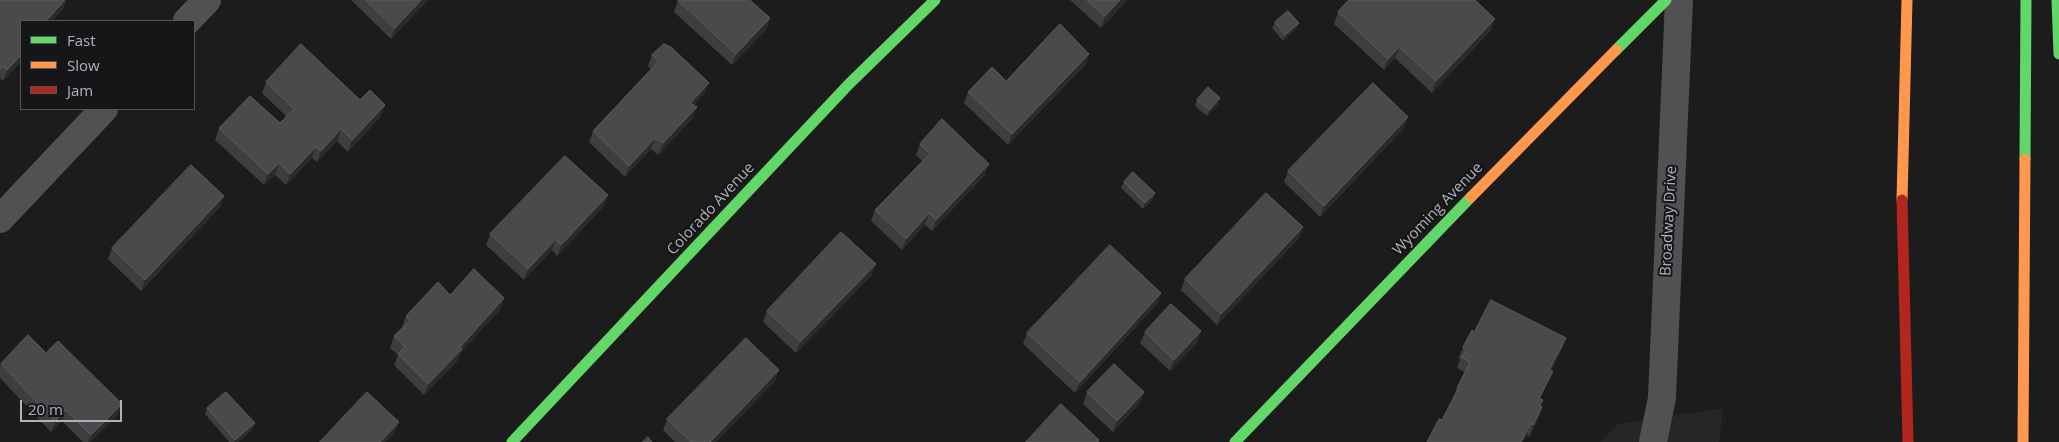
<!DOCTYPE html>
<html>
<head>
<meta charset="utf-8">
<style>
	body { margin:0 }
	#map { position:relative; width:2059px; height:442px; overflow:hidden; background:#1c1c1c; font-family:"Open Sans",sans-serif }
	canvas { display:block }
	.legend { position:absolute; left:20px; top:20px; width:175px; height:90px; box-sizing:border-box; background:#161618; border:1px solid #535559; margin:0; padding:6px 9px; list-style:none; font-size:15px; color:#afb3bb }
	.legend li { display:flex; align-items:center; gap:10px; height:25px }
	.legend b { width:25px; border:1px solid #535559 }
	.scale { position:absolute; left:20px; top:400px; width:102px; height:22px; box-sizing:border-box; border:2px solid #afb3bb; border-top:0; padding-left:6px; font-size:15px; line-height:18px; white-space:nowrap; color:#afb3bb; -webkit-text-stroke:4px #161618; paint-order:stroke }
</style>
</head>
<body>
<div id="map">
<canvas width="2059" height="442"></canvas>
<ul class="legend">
<li><b style="height:6px;background:#63d668"></b>Fast</li>
<li><b style="height:6px;background:#ff974d"></b>Slow</li>
<li><b style="height:6px;background:#b3261e"></b>Jam</li>
</ul>
<div class="scale">20 m</div>
</div>
<script>
const ctx = document.querySelector('canvas').getContext('2d');
ctx.lineJoin = 'round';
function paint(path, color) { ctx.fillStyle = color; ctx.fill(path, 'evenodd'); }
function trace(path, color, width, dash) { ctx.strokeStyle = color; ctx.lineWidth = width; ctx.lineCap = dash ? 'butt' : 'round'; ctx.setLineDash(dash || []); ctx.stroke(path); }
function write(font, color, halo, rows, align = 'center') {
  ctx.font = font + ' "Open Sans",sans-serif'; ctx.lineWidth = 4; ctx.setLineDash([]); ctx.textBaseline = 'middle'; ctx.strokeStyle = halo; ctx.fillStyle = color; for (const [text, x, y, turn = 0] of rows) {
    ctx.save(); ctx.translate(x, y); ctx.rotate((+turn || 0) * Math.PI / 180); ctx.textAlign = isNaN(turn) ? turn : align; if (halo) ctx.strokeText(text, 0, 0); ctx.fillText(text, 0, 0); ctx.restore();
  }
}
paint(new Path2D(`
	M1723,408L1719,442H1600L1618,424Z`), '#262628');
trace(new Path2D(`
	M187,21L207,0
	M0,219L104,109
	M1653,442L1662,398L1679,0`), '#515154', 28);
trace(new Path2D(`
	M2057,0L2059,54
	M1616,50L1666,0
	M2025,159L2026,0
	M512,442L849,84L935,0
	M1235,442L1471,197`), '#63d668', 11);
trace(new Path2D(`
	M1471,197L1616,50
	M1902,200L1907,0
	M2023,442L2025,159`), '#ff974d', 11);
trace(new Path2D(`
	M1902,200L1908,442`), '#b3261e', 11);
paint(new Path2D(`
	M0,0H66L63,9L52,21H21V62L3,81L0,78Z
	M351,0H428L391,39Z
	M678,0L770,18L766,30L732,65L674,12Z
	M1070,0H1127L1101,28Z
	M1338,12L1491,30L1432,93L1395,58L1384,70L1334,24Z
	M1275,22L1299,23L1296,29L1283,41L1272,28Z
	M1089,54L1085,65L1008,145L964,103L968,92L1006,81Z
	M652,55L709,83L704,94L694,105L693,118L658,155L651,149L625,177L589,142L593,131L651,69L648,66Z
	M266,82L360,100L381,116L348,152L337,141L317,162L312,158L286,185L275,175L264,185L215,140L219,128L280,123L287,117L262,93Z
	M1197,100L1218,104L1207,116L1195,106Z
	M1404,128L1320,217L1284,182L1288,171Z
	M920,144L985,175L932,231L925,225L902,250L871,221L875,210L922,161L916,155Z
	M1124,182L1155,193L1153,199L1143,209L1121,188Z
	M608,195L604,206L557,256L552,250L524,280L486,245L490,234Z
	M220,207L141,291L108,259L112,248Z
	M1303,227L1299,238L1217,325L1181,290L1185,279Z
	M872,275L796,353L763,322L767,311Z
	M1161,293L1157,304L1075,393L1023,344L1027,333Z
	M450,295L504,298L500,310L460,353L458,360L424,395L394,365L398,355L390,348L394,336L402,328V327L406,316Z
	M1145,332L1197,343L1170,371L1140,343Z
	M1474,332L1566,338L1562,349L1551,371H1553L1548,382L1540,398L1541,406L1542,407L1538,419L1529,437L1527,435L1442,420L1453,399L1457,388L1465,372L1457,368L1460,360L1459,358L1463,347Z
	M46,353L118,415L90,442H83L62,421L51,432L0,378V367L1,364Z
	M775,381L716,442H675L663,430L667,419Z
	M1087,392H1144L1140,403L1113,432L1083,404Z
	M207,408L255,423L252,430L238,442H229L205,414Z`), '#3e3e3f');
paint(new Path2D(`
	M65,0H66L63,9L52,21H46Z
	M421,0H428L391,39L395,28Z
	M1120,0H1127L1101,28L1105,16Z
	M770,18L766,30L732,65L736,54Z
	M1495,19L1491,30L1432,93L1436,81Z
	M1299,23L1296,29L1283,41L1285,35Z
	M1399,47L1395,58L1384,70L1388,59Z
	M1089,54L1085,65L1008,145L1012,134Z
	M21,55V62L3,81L7,70Z
	M709,83L704,94L686,114L690,103Z
	M1220,98L1218,104L1207,116L1209,110Z
	M385,105L381,116L348,152L352,140Z
	M697,107L693,118L658,155L663,143Z
	M1408,117L1404,128L1320,217L1324,206Z
	M341,129L337,141L317,162L321,151Z
	M655,138L651,149L625,177L629,166Z
	M316,147L312,158L286,185L290,174Z
	M279,163L275,175L264,185L268,174Z
	M989,164L985,175L932,231L936,220Z
	M1155,193L1153,199L1143,209L1145,203Z
	M608,195L604,206L557,256L561,245Z
	M224,196L220,207L141,291L145,280Z
	M929,213L925,225L902,250L906,239Z
	M1303,227L1299,238L1217,325L1221,314Z
	M556,239L552,250L524,280L528,269Z
	M876,264L872,275L796,353L800,342Z
	M1161,293L1157,304L1075,393L1080,382Z
	M504,298L500,310L460,353L458,360L424,395L428,384L460,347Z
	M1201,331L1197,343L1170,371L1174,360Z
	M1566,338L1562,349L1545,381L1549,370Z
	M779,370L775,381L716,442H710Z
	M1553,371L1548,382L1535,409L1539,398Z
	M1144,392L1140,403L1113,432L1117,421Z
	M122,404L118,415L90,442H88L91,435Z
	M1542,407L1538,419L1529,437L1533,425Z
	M66,410L62,421L51,432L55,421Z
	M399,422L395,433L386,442H380Z
	M255,423L252,430L238,442H234L235,440Z
	M1531,423L1527,435L1523,442H1521Z`), '#2b2b2c');
const building = new Path2D(`
	M0,0H65L46,21H21V55L7,70L3,66L0,69Z
	M366,0H421L395,28Z
	M678,0H750L770,18L736,54Z
	M1087,0H1120L1105,16Z
	M1349,0H1475L1495,19L1436,81L1399,47L1388,59L1338,12Z
	M1288,11L1299,23L1285,35L1275,22Z
	M1060,24L1089,54L1012,134L968,92L992,67L1006,81Z
	M301,44L360,100L370,90L385,105L352,140L341,129L321,151L316,147L290,174L279,163L268,174L219,128L250,96L280,123L294,109L266,82Z
	M664,44L671,47L709,83L690,103L697,107L663,143L655,138L629,166L593,131L659,61L652,55Z
	M1373,83L1408,117L1324,206L1288,171Z
	M1208,87L1220,98L1209,110L1197,100Z
	M942,119L989,164L936,220L929,213L906,239L875,210L930,154L920,144Z
	M565,156L608,195L561,245L556,239L528,269L490,234Z
	M191,165L224,196L145,280L112,248Z
	M1133,172L1155,193L1145,203L1124,182Z
	M1266,193L1303,227L1221,314L1185,279Z
	M841,232L876,264L800,342L767,311Z
	M1110,245L1161,293L1080,382L1027,333Z
	M474,269L504,298L460,347L462,349L428,384L398,354L405,347L394,336L410,321L406,316L438,282L450,295Z
	M1491,300L1566,338L1549,370L1553,371L1539,398L1543,400L1540,405L1542,407L1533,425L1531,423L1521,442H1427L1439,419L1442,420L1458,389L1457,388L1470,362L1461,357L1466,351L1463,347L1472,330L1474,332Z
	M1171,304L1201,331L1174,360L1145,332Z
	M28,335L46,353L58,341L122,404L91,435L66,410L55,421L1,364Z
	M746,338L779,370L710,442H691L667,419Z
	M1114,364L1144,392L1117,421L1087,392Z
	M226,392L255,423L235,440L207,408Z
	M367,392L399,422L380,442H320Z
	M1061,404L1099,440L1098,442H1026Z
	M648,437L652,442H643Z`);
paint(building, '#4a4a4d');
trace(building, '#5a5b5e', 1);
write('15px', '#afb3bb', '#161618', [
	["Colorado Avenue",711,209,-47],
	["Wyoming Avenue",1438,209,-46],
	["Broadway Drive",1669,221,-87]
]);
</script>
</body>
</html>
